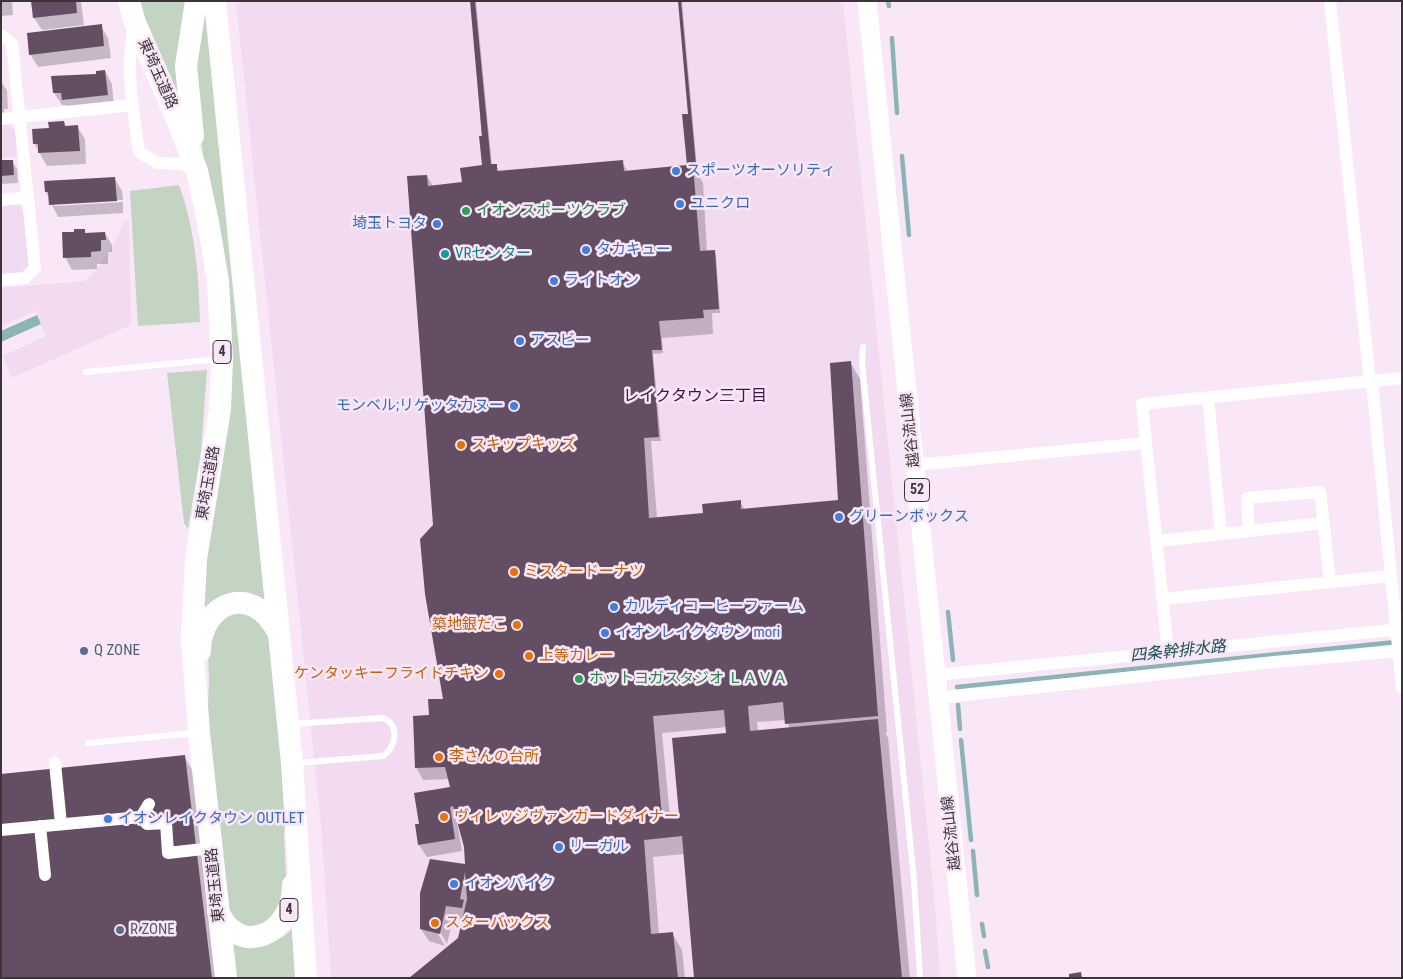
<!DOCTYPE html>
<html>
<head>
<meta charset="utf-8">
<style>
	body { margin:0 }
	#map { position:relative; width:1403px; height:979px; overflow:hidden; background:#f9e7f8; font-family:"Roboto Condensed",sans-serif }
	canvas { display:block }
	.frame { position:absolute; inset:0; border:2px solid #3b343a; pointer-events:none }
</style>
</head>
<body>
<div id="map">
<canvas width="1403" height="979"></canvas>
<div class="frame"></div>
</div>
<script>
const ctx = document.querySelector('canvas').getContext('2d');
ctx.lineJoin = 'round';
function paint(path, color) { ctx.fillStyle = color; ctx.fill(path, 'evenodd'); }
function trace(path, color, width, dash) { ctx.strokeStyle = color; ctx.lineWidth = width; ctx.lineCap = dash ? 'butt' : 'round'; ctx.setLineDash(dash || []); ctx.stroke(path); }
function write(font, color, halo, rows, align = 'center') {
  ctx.font = font + ' "Roboto Condensed","Noto Sans JP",sans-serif'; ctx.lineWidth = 5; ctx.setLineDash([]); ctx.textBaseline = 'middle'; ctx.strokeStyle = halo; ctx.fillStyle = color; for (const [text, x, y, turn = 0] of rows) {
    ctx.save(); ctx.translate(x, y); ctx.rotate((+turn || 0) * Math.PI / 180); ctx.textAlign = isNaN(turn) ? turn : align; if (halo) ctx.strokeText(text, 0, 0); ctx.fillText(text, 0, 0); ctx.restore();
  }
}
paint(new Path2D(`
	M236,1H843L934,893L940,978H331L321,825Z
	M7,124L15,130L19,156L1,158V125Z
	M17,204L24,210L30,266L25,272L1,274V207Z
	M125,220L129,221L131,325L11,378L3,356L46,336L36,311L1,326V288L85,281L98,267L114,244Z`), '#f2daf1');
paint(new Path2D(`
	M138,1H189L183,113Z
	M209,1L269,603L199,620L202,575L223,446L208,191L193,82L199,34Z
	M179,185C195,229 199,275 200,322L138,326L130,191Z
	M207,370L201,451L188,529L184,523L167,373Z
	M232,612L252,614L271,640L287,801L284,835L287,895L274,921L247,927L237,921L229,912L207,730L209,681L208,650L217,626Z
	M295,926L299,978H234L229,939C259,944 272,950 295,926Z`), '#c4d4c3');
paint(new Path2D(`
	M37,315L41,324L1,342V331Z`), '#8ab4b6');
paint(new Path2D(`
	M1,1H12L13,15L1,16Z
	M32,1H81L84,25L42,30L34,18Z
	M471,1H476L492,166L496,165L500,172L622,162L628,172L689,166L690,115L680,1H682L697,168H694L703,183L707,252H714L716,255L720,313H712L713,334L662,338L663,353L653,354L661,441H651L657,518L705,514L740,502L745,510L839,501L850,362L860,379L887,732L885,733L888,737L910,978H696L684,854L653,857L659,934L672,933L682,950L685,978H411L459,939L464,920L453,918L447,944L438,928L435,929L445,946L429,941L421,929L466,867L465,847L456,816L462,851L427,857L419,845L421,825L451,788L449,779L423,780L416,767L430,717L445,700L434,526L427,176L433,186L463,183L484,166ZM786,720L790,729L758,731L757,722ZM727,727V734L681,816L670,817L662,733Z
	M101,26L108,38L111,58L38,67L30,54Z
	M105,71L112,84L114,107L70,112L66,105H62L54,93Z
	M1,82L7,90L8,109H4V117H1Z
	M64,122L66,127L77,126L85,139L86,164L47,166L34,143L50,129Z
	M12,161L17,169L18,183L1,184V186V162Z
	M115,179L122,191L123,200L54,203V206L123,202V213L58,217L46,192L45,182Z
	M84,230L86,234L105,233L112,245V252H108V264H97V269L72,270L65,257L64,233Z
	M184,756L194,773L219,978H1Z`), '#0003');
trace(new Path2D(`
	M888,1L889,6
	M892,38L897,113
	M902,156L909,235
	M948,612L953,660
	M957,687L1396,642
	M958,705L960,729
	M961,740L971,840
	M973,851L977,895
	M982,924L984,936
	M985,951L988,967`), '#8ab4b6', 4.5);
paint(new Path2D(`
	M31,1H76L77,13L33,18Z
	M470,1H475L491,164H497V171L623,160L624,171L687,165L682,114H688L678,1H681L696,165H693L700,251L715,250L719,309L703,310L704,318L659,321L662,350H652L659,437L644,438L649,518L703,513L702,504L741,500V509L838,500L830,363L851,361L878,716L785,724L783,702L748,706L750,731L878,719L902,978H694L682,836L644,840L651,934L673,932L678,978H409L458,938L467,899L465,872L460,899L464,900L462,908L446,906L440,934L420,929V893L430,859L465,864L464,847L453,806L450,807L455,839L418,845L415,824H419L414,793L450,787L445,767L415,768L413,716L429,715L428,699H443L425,594L420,539L433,525L407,176L427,175L428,186L462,182L460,168L482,165L479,136H482ZM724,710L726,733L672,738L679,815L662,817L653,716Z
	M102,24L104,46L29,55L27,33Z
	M105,70L108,95L62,100L61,93H53L51,76L96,74V71Z
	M64,121L65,126L78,125L80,151L38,153V144H33L32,129L49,128L48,122Z
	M1,160H13L14,175L1,176Z
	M115,177L117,201L49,205L48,192H45L44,181Z
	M74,229H85V233L105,232L106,240H101V251L91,252V257L63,258L62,232H74Z
	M185,755L212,978H1V774Z
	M1081,972L1082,978H1069V974Z`), '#644e63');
trace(new Path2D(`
	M863,347L862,363L914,880L920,978
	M86,372L219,359
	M292,724L382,718C401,723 396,748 383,756L297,763
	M88,743L196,733`), '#fff', 6);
trace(new Path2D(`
	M1330,1L1370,381
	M134,26C125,67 133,110 139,152L157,163L182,164L197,171
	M1,35L12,43L35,268L25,278L1,280
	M1,119L132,105
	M1,200L28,197
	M1372,381L1402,688
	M1208,397L1221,534
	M914,465L1145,443
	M1249,531L1247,498L1320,492L1330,582
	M1157,541L1324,523
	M1163,599L1391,576
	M1168,652L1142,404L1402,378
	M936,675L1402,629
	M938,698L1274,662L1402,651
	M55,763L61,824
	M141,817L149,804
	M40,826L45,875
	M1,830L141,817L147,824L166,823L168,853L203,849`), '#fff', 12);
trace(new Path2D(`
	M867,1L967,978`), '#fff', 19);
trace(new Path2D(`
	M129,1L135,23L174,112L197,171L208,222L218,281L222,359L220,409L196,559L192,639L199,733L226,978
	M215,1L292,763L306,978
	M193,136L186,66L196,1
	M200,651C200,603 252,581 278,632
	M218,911C239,959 293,935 293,885`), '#fff', 22);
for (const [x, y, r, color] of [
	[676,171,5,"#3f7fe0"],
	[680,204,5,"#3f7fe0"],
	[466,211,5,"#2e9e5b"],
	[437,224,5,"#3f7fe0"],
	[586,250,5,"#3f7fe0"],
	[445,254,5,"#0f9aa8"],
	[554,281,5,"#3f7fe0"],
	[520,341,5,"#3f7fe0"],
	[514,406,5,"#3f7fe0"],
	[461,445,5,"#e8710a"],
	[839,517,5,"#3f7fe0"],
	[514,572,5,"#e8710a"],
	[614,607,5,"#3f7fe0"],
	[517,625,5,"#e8710a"],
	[605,633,5,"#3f7fe0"],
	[84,651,5,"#5c6f8a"],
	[529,656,5,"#e8710a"],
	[499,674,5,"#e8710a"],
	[579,679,5,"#2e9e5b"],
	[439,757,5,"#e8710a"],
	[444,817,5,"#e8710a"],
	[108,819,5,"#3f7fe0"],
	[559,847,5,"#3f7fe0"],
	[454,884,5,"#3f7fe0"],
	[435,923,5,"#e8710a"],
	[120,930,5,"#5c6f8a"]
]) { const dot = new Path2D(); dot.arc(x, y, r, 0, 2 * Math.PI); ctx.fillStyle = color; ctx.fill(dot); trace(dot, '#f9e7f8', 2); }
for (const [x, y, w] of [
	[222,352,18],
	[917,490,25],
	[289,910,18]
]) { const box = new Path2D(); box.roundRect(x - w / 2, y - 11.5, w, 23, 4); ctx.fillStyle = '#f9e7f8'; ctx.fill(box); trace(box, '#3b343a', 1); }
write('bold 14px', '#3b343a', null, [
	["4",222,352],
	["52",917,490],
	["4",289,910]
]);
write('15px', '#3b343a', '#f9e7f8', [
	["東埼玉道路",157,74,66],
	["越谷流山線",911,430,-96],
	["東埼玉道路",209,483,-80],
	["越谷流山線",952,833,-96],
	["東埼玉道路",216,885,-96]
]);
write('15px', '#366cbe', '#f9e7f8', [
	["スポーツオーソリティ",686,171],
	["ユニクロ",690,204],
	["埼玉トヨタ",427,224,"right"],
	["タカキュー",596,250],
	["ライトオン",564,281],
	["アスビー",530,341],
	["モンベル;リゲッタカヌー",504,406,"right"],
	["グリーンボックス",849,517],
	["カルディコーヒーファーム",624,607],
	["イオンレイクタウン mori",615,633],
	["イオンレイクタウン OUTLET",118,819],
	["リーガル",569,847],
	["イオンバイク",464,884]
], 'left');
write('15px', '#27864d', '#f9e7f8', [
	["イオンスポーツクラブ",476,211],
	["ホットヨガスタジオ ＬＡＶＡ",589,679]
], 'left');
write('15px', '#0d838f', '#f9e7f8', [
	["VRセンター",455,254]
], 'left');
write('15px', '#c56008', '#f9e7f8', [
	["スキップキッズ",471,445],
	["ミスタードーナツ",524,572],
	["築地銀だこ",507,625,"right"],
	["上等カレー",539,656],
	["ケンタッキーフライドチキン",489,674,"right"],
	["李さんの台所",449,757],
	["ヴィレッジヴァンガードダイナー",454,817],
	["スターバックス",445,923]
], 'left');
write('15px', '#4e5e75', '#f9e7f8', [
	["Q ZONE",94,651],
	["R ZONE",130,930]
], 'left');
write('16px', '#38164e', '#f9e7f8', [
	["レイクタウン三丁目",695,397]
]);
write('italic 16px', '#135153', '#f9e7f8', [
	["四条幹排水路",1178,652,-6]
]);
</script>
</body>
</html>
